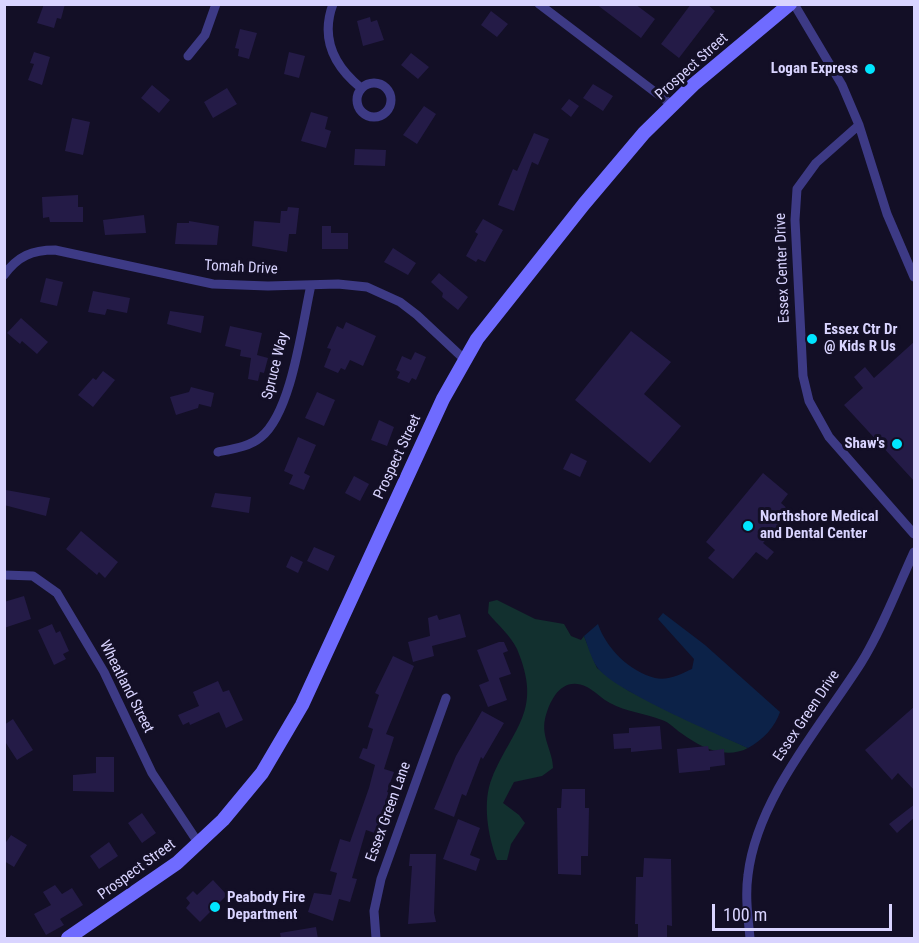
<!DOCTYPE html>
<html>
<head>
<meta charset="utf-8">
<style>
	body { margin:0 }
	#map { position:relative; width:919px; height:943px; overflow:hidden; background:#130f26; font-family:"Roboto Condensed",sans-serif }
	canvas { display:block }
	.frame { position:absolute; inset:0; border:6px solid #d9d4ff; pointer-events:none }
	.scale { position:absolute; left:712px; top:904px; width:180px; height:27px; box-sizing:border-box; border:3px solid #d9d4ff; border-top:0; padding-left:8px; font-size:18px; line-height:21px; white-space:nowrap; color:#d9d4ff; -webkit-text-stroke:4px #130f26; paint-order:stroke }
</style>
</head>
<body>
<div id="map">
<canvas width="919" height="943"></canvas>
<div class="frame"></div>
<div class="scale">100 m</div>
</div>
<script>
const ctx = document.querySelector('canvas').getContext('2d');
ctx.lineJoin = 'round';
function paint(path, color) { ctx.fillStyle = color; ctx.fill(path, 'evenodd'); }
function trace(path, color, width, dash) { ctx.strokeStyle = color; ctx.lineWidth = width; ctx.lineCap = dash ? 'butt' : 'round'; ctx.setLineDash(dash || []); ctx.stroke(path); }
function write(font, color, halo, rows, align = 'center') {
  ctx.font = font + ' "Roboto Condensed",sans-serif'; ctx.lineWidth = 6; ctx.setLineDash([]); ctx.textBaseline = 'middle'; ctx.strokeStyle = halo; ctx.fillStyle = color; for (const [text, x, y, turn = 0] of rows) {
    ctx.save(); ctx.translate(x, y); ctx.rotate((+turn || 0) * Math.PI / 180); ctx.textAlign = isNaN(turn) ? turn : align; if (halo) ctx.strokeText(text, 0, 0); ctx.fillText(text, 0, 0); ctx.restore();
  }
}
paint(new Path2D(`
	M497,600L535,619L564,624L571,636L581,640L584,636L597,668L629,691L748,748C725,760 700,747 681,733C675,729 669,722 662,720C645,713 626,712 610,703C602,699 595,691 587,687C563,675 550,698 545,719C541,737 553,752 553,768L542,776L514,782L503,803L519,815L525,823L511,844L507,860H497C488,836 482,802 492,778C514,726 543,711 517,649C511,636 497,624 488,613L489,602Z`), '#12302f');
paint(new Path2D(`
	M663,613L705,645L780,712C775,727 763,740 748,748C719,735 612,690 597,667C591,658 588,646 584,636L598,624C606,648 629,671 655,678C668,681 681,674 692,669L694,659L658,619Z`), '#0c2248');
paint(new Path2D(`
	M44,4H65L61,19L57,18L54,28L37,23Z
	M596,4H635L655,19L641,38Z
	M691,4H707L715,11L679,58L661,44Z
	M491,11L508,24L497,37L481,25Z
	M370,17L371,22L377,20L384,40L363,46L357,21Z
	M240,29L257,33L249,59L238,56L239,49L235,48Z
	M34,52L50,57L42,85L28,80L34,64L30,63Z
	M289,52L305,56L299,78L284,74Z
	M411,53L429,67L418,79L401,65Z
	M593,84L613,96L603,111L583,98Z
	M152,85L170,100L159,113L141,98Z
	M227,88L237,104L213,118L204,102Z
	M569,99L579,106L571,117L561,109Z
	M424,106L436,114L417,144L403,135Z
	M311,112L328,117L325,129L331,131L326,148L301,141Z
	M72,118L90,122L83,155L65,151Z
	M534,133L549,139L538,165L532,162L514,211L498,205L513,169L517,171Z
	M355,149L386,150L385,166L354,165Z
	M78,195V207H83V222H50L49,217L43,218L42,197Z
	M288,207L299,208L296,234H289L287,252L252,246L254,221L280,223L281,211H287Z
	M144,215L146,233L105,235L103,220Z
	M483,219L503,230L485,262L478,259L476,262L466,256L478,234L475,232Z
	M189,221L219,226L217,245L175,244L177,223H189Z
	M322,226H331V233H348V249H322Z
	M393,248L416,263L408,275L384,262Z
	M439,273L468,297L458,310L442,297L443,293L431,282Z
	M46,278L63,282L57,306L40,302Z
	M93,291L130,298L127,313L107,309L105,315L88,312Z
	M170,311L204,316L201,333L167,324Z
	M21,318L48,342L37,354L22,341L20,344L7,333Z
	M346,322L376,336L363,366L350,360L345,370L341,368L338,373L324,367L331,349L327,348L337,326L343,329Z
	M230,326L262,333L257,355L268,358L264,373L260,372L258,381L248,379L251,358L240,356L241,350L225,346Z
	M631,331L671,362L644,394L681,426L650,463L575,400Z
	M915,341V482L844,405L863,388L854,377L865,367L874,378Z
	M415,352L426,357L416,380L412,378L409,383L397,378L400,372L396,370L402,356L411,360Z
	M103,371L115,380L93,407L78,395L93,378L96,380Z
	M191,387L214,393L211,407L199,404L198,408L176,415L170,397L189,392Z
	M317,392L335,400L324,426L305,418Z
	M379,420L394,427L387,446L371,440Z
	M298,437L316,445L304,473L310,476L304,490L289,484L293,475L284,471Z
	M571,453L587,461L580,477L563,469Z
	M763,473L788,494L781,503L790,511L763,543L774,552L767,560L756,552L733,579L708,558L715,550L706,542Z
	M354,476L369,484L360,501L345,493Z
	M6,490L50,498L46,516L4,505Z
	M215,493L251,497L249,513L211,507Z
	M81,531L118,562L105,578L99,572L97,575L66,549Z
	M314,547L335,556L328,571L307,561Z
	M291,556L303,562L298,573L286,567Z
	M24,596L31,619L4,628V602Z
	M460,614L466,637L432,646L434,656L413,662L408,642L430,636L428,618L437,615L439,620Z
	M52,624L56,633L60,631L69,651L63,654L66,659L54,665L38,630Z
	M499,642H504L508,651L503,653L511,674L499,678L507,700L488,707L479,685L489,681L477,650Z
	M393,656L414,666L386,734L394,737L384,769L394,772L387,792L398,796L383,836L366,830L352,878L357,879L350,902L339,899L333,921L308,912L314,893L331,895L337,873L330,871L340,839L350,842L369,788L375,765L359,758L363,748L367,749L373,729L368,727L379,695L375,693Z
	M218,681L223,692L229,690L243,720L226,728L219,712L190,725L189,722L183,725L178,715L199,706L193,692Z
	M915,706V791L898,773L892,780L865,750Z
	M482,711L504,723L483,759L481,757L466,796L462,794L454,817L434,809L456,756Z
	M13,719L33,750L17,760L4,740V725Z
	M660,726L662,749L631,752V748L614,749L613,734L629,733V728Z
	M708,746L709,751L724,749L725,765L710,767V770L679,773L677,749Z
	M96,757H114V792L73,791V775L96,773Z
	M562,789H585V808H589L588,856H581V875L558,874L557,808H561Z
	M915,804V817L897,833L889,824Z
	M142,813L156,833L142,843L128,823Z
	M458,819L480,828L470,855L480,859L476,871L443,859Z
	M11,835L27,845L14,867L4,861V845Z
	M109,842L118,856L99,869L90,856Z
	M410,854H436L434,913L436,922L408,924L412,866H409Z
	M644,858L671,859L672,926L667,925V939H638V924H635L636,877H643Z
	M213,880L227,895L200,922L186,908L190,903L186,898L193,891L197,895Z
	M55,885L62,894L72,888L83,905L60,919L64,925L46,935L34,914L51,905L43,892Z
	M316,927L318,939H281L280,933Z`), '#241b47');
trace(new Path2D(`
	M333,4C320,39 334,66 361,88
	M539,4L672,105
	M794,4L842,85L859,125L887,214L914,277
	M188,56L205,35L216,4
	M357 100a17 17 0 1 1 34 0a17 17 0 1 1-34 0Z
	M859,125L816,163L797,189L795,220L803,376L809,401L829,437L914,534
	M4,275C18,256 32,250 55,250L213,284L268,286L338,284L367,287L400,302L417,315L464,359
	M218,452C233,449 249,447 261,437C292,412 302,325 311,285
	M4,575L33,576L57,593L104,672L152,773L199,844
	M376,938L374,911L381,879L446,698
	M750,938C748,917 745,896 748,875C757,798 821,726 861,663C882,629 897,589 914,552`), '#3d3a85', 9);
trace(new Path2D(`
	M68,938L177,863L223,820L262,773L302,705L443,399L477,339L584,204L644,133L693,85L790,4`), '#6f6bff', 14);
for (const [x, y, r, color] of [
	[870,69,6,"#00e5ff"],
	[812,339,6,"#00e5ff"],
	[897,444,6,"#00e5ff"],
	[748,526,6,"#00e5ff"],
	[215,907,6,"#00e5ff"]
]) { const dot = new Path2D(); dot.arc(x, y, r, 0, 2 * Math.PI); ctx.fillStyle = color; ctx.fill(dot); trace(dot, '#130f26', 2); }
write('15px', '#d9d4ff', '#130f26', [
	["Prospect Street",692,67,-42],
	["Tomah Drive",241,268,3],
	["Essex Center Drive",783,268,-92],
	["Spruce Way",276,366,-76],
	["Prospect Street",398,457,-65],
	["Wheatland Street",126,687,63],
	["Essex Green Drive",807,716,-56],
	["Essex Green Lane",389,812,-70],
	["Prospect Street",137,870,-36]
]);
write('bold 15px', '#d9d4ff', '#130f26', [
	["Logan Express",858,69,"right"],
	["Essex Ctr Dr",824,330],
	["@ Kids R Us",824,347],
	["Shaw's",885,444,"right"],
	["Northshore Medical",760,517],
	["and Dental Center",760,534],
	["Peabody Fire",227,898],
	["Department",227,915]
], 'left');
</script>
</body>
</html>
